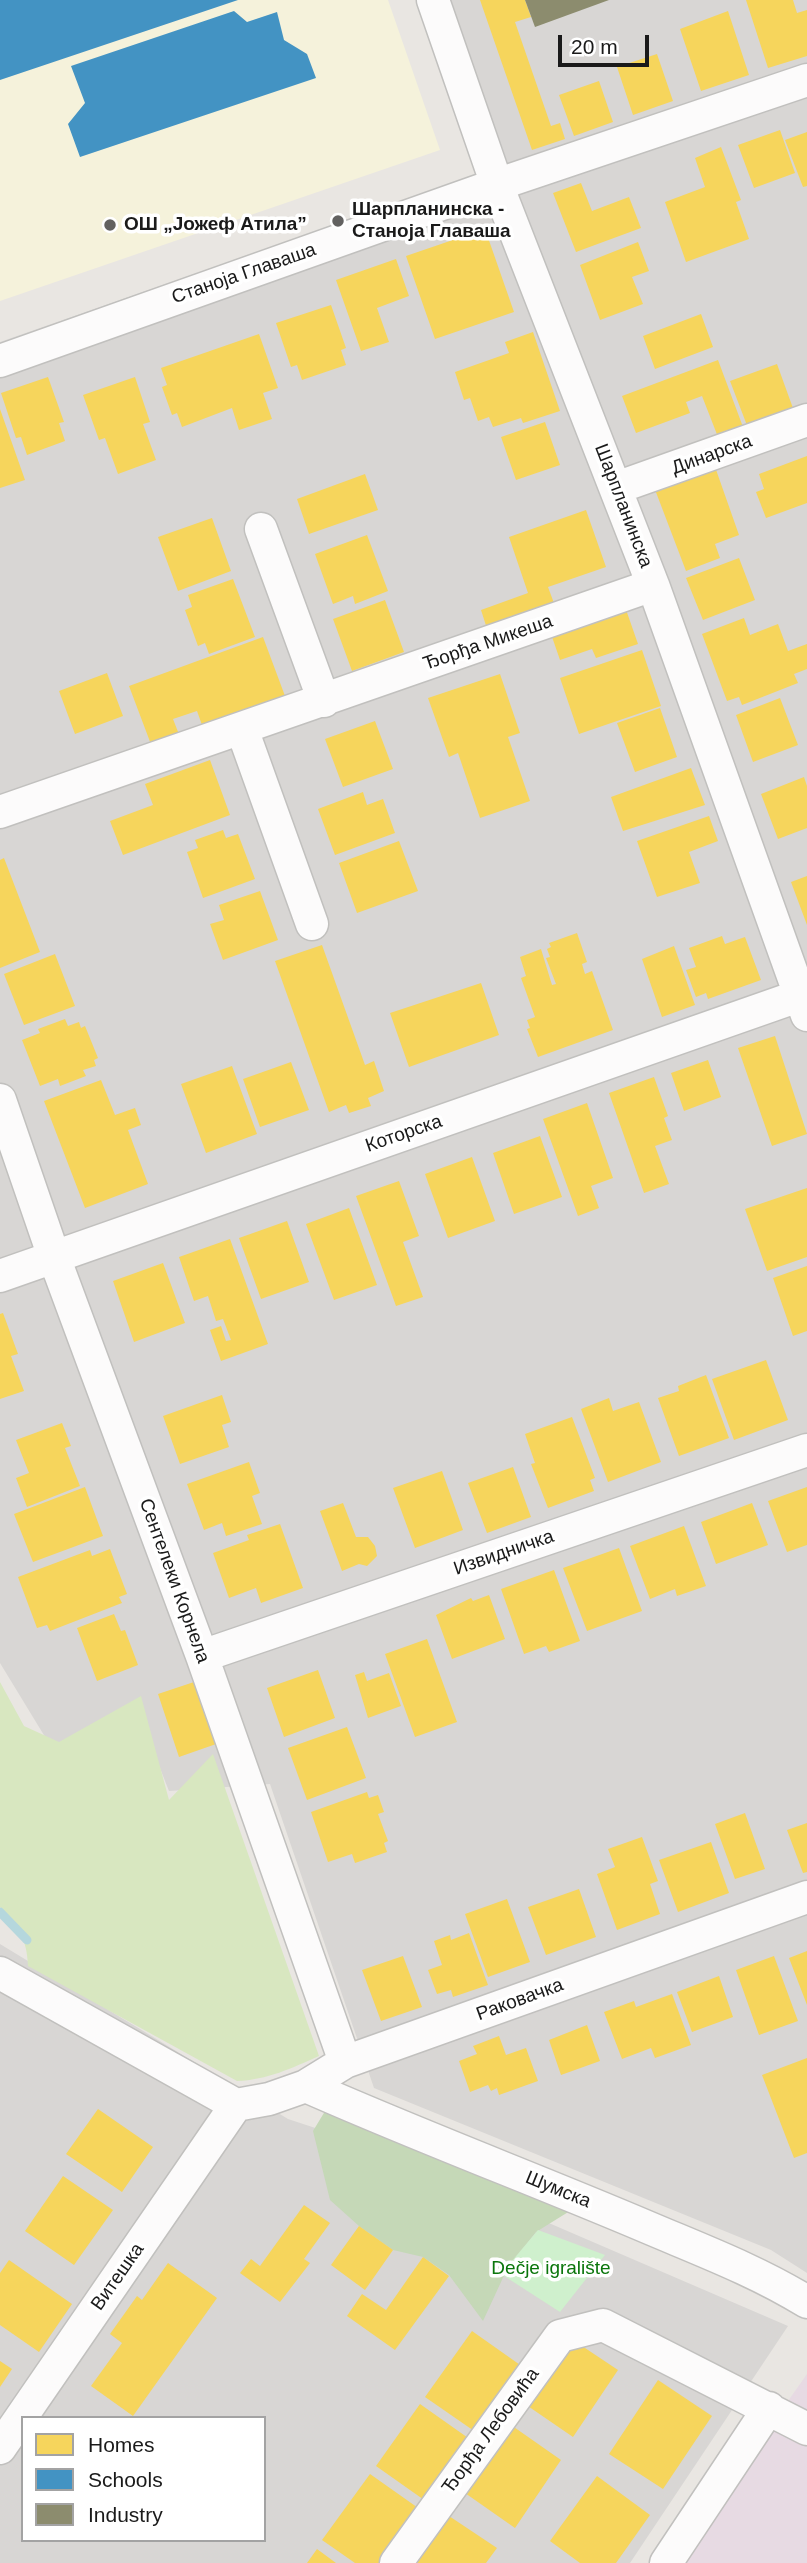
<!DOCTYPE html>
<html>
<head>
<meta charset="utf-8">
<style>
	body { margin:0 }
	#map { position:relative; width:807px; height:2563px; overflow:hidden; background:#e9e6e2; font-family:Helvetica,sans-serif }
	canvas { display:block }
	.legend { position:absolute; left:21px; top:2416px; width:245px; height:126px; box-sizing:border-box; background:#fff; border:2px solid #a3a3a3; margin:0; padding:9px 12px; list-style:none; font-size:21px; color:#1a1a1a }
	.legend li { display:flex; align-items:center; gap:14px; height:35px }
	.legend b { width:35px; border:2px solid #a3a3a3 }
	.scale { position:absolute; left:558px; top:35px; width:91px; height:32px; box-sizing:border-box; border:4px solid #1a1a1a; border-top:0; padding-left:9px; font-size:21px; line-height:24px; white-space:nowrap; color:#1a1a1a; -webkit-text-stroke:5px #fff; paint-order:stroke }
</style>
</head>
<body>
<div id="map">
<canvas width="807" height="2563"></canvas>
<ul class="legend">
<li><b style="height:19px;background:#f6d55c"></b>Homes</li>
<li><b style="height:19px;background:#4393c3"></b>Schools</li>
<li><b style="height:19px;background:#8c8c6e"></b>Industry</li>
</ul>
<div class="scale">20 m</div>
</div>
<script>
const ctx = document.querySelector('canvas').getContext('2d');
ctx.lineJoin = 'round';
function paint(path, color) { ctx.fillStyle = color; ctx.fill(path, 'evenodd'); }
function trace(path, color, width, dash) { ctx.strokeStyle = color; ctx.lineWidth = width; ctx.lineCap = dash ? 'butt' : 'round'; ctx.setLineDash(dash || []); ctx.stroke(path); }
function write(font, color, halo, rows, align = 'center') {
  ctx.font = font + ' Helvetica,sans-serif'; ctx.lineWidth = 7; ctx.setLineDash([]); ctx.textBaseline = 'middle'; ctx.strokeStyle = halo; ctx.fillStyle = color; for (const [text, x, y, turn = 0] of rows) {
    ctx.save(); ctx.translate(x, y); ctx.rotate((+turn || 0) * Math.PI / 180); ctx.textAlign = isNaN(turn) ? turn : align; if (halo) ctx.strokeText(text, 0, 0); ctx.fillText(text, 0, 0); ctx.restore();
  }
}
paint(new Path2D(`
	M449,0H807V2273L771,2250L374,2088L270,1784L169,1791L136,1708L53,1750L0,1663V342L508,164Z
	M0,1944L288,2119L370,2146L788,2326L630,2563H0ZM23,2418H264V2540H23Z`), '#d8d6d4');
paint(new Path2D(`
	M807,2374V2563H674Z`), '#e7dae3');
paint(new Path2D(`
	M0,0H388L440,150L0,301Z`), '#f5f2db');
paint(new Path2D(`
	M0,1682L24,1726L59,1742L141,1696L169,1800L213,1754L319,2056C292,2068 267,2080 237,2081L28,1966C27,1939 19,1927 0,1907Z`), '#d8e7c0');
paint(new Path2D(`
	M333,2098L586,2201L536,2232L507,2269L483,2321L449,2275L423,2257L393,2250L359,2226L330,2200L313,2131Z`), '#c5d8b7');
paint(new Path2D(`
	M538,2230L605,2255L560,2312L501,2274Z`), '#cff0cd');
paint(new Path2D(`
	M480,0H525L531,17L515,22L551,126L560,123L565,139L532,150Z
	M746,0H793L797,13L807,10V56L768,68Z
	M728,11L749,75L701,91L680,29Z
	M657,54L673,101L633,115L617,67Z
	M599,81L613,122L574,136L559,95Z
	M780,130L795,173L754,188L738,145Z
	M807,132V186L803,187L785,140Z
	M721,147L741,200L736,202L749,239L686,262L665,202L705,187L695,158Z
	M581,183L592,211L629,197L641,228L576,252L553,193Z
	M485,229L514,312L435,339L406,256Z
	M638,242L649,271L632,277L643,304L600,320L580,265Z
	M396,259L409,296L377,308L389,342L361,351L336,280Z
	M331,305L346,348L341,350L346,365L302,380L297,365L291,367L276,323Z
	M701,314L713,347L655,369L643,336Z
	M533,332L560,411L523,423L521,418L493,427L489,417L478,421L470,398L464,400L455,372L509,353L505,342Z
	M259,334L278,388L263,393L272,419L239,430L232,408L182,427L177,413L172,415L162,387L167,385L161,368Z
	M718,360L743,427L718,437L702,396L686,402L690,413L636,433L622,396Z
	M777,364L794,411L748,428L730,381Z
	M48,377L64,422L59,423L65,441L27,455L21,437L16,438L1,393Z
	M135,377L150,422L143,424L156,460L118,474L105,438L99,440L83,395Z
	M0,409L25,480L0,488Z
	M545,422L560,465L516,480L501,437Z
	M807,456V503L766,518L756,492L764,489L759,474Z
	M714,464L739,535L715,544L720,558L686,571L654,487Z
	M365,474L378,510L309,534L297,499Z
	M586,510L606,567L548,587L558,614L490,638L481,610L528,593L509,537Z
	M212,518L231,571L178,591L158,537Z
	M367,535L388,591L355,604L353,596L333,604L315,554Z
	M739,558L755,600L703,620L686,578Z
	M233,579L255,637L209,654L205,643L198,646L185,610L192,607L188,595Z
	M385,600L404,652L352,671L333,619Z
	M623,601L638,644L596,658L592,649L560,660L550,631Z
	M744,618L750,635L778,624L788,651L807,644V669L794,674L798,683L742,705L739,697L727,701L702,634Z
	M263,637L285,696L271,701L275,710L243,722L239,711L202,725L197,711L173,719L180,737L152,747L129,686Z
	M642,650L661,706L579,734L560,678Z
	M107,673L123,716L75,734L59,691Z
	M500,674L520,733L508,737L530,801L480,818L458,753L449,757L428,698Z
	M780,698L798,745L753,762L736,715Z
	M660,708L677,757L635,772L617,723Z
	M375,721L393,769L343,787L325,739Z
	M210,760L230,815L123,855L110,821L153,805L145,784Z
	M691,768L705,805L623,831L611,797Z
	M804,777L807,786V828L778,839L761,794Z
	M363,792L367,805L383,799L395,833L335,855L318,809Z
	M709,816L718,841L689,852L700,883L657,897L637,841Z
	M223,830L226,838L238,834L255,879L203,898L187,852L198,848L195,840Z
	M399,841L418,891L357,913L339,863Z
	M4,858L40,952L0,968V860Z
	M807,876V925L791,882Z
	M260,891L278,940L223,960L210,924L224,920L219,905Z
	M577,933L587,962L582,964L585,974L592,971L613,1030L538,1057L527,1029L530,1028L527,1020L535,1017L521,978L526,976L520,957L541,949L552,985L556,984L546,958L550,957L547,949L551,947L549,943Z
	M722,936L725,944L745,937L761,980L708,999L706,993L696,997L686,970L696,967L689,948Z
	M322,945L365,1065L374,1061L384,1091L368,1098L371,1106L349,1113L346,1105L329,1112L275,961Z
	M674,946L695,1005L662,1017L642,959Z
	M55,954L75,1006L24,1025L4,974Z
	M481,983L499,1035L409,1067L390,1013Z
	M65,1019L68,1026L79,1022L81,1028L85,1026L98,1058L94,1060L96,1066L83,1070L86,1076L60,1086L58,1079L40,1086L22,1040L40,1033L38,1029Z
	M775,1036L807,1134L772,1146L738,1048Z
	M708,1060L721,1097L684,1111L671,1073Z
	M291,1062L309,1110L260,1127L243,1079Z
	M232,1066L257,1134L206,1153L181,1084Z
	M654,1077L668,1116L664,1118L672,1140L655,1146L669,1184L644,1193L609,1093Z
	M101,1080L115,1115L135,1108L141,1125L128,1130L148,1184L85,1208L44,1101Z
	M587,1103L613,1178L591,1186L599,1208L578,1216L543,1119Z
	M540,1136L562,1197L514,1214L493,1153Z
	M472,1157L495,1221L448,1238L425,1174Z
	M399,1181L419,1236L403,1242L423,1297L396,1306L356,1196Z
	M807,1188V1257L767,1271L745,1209Z
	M349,1208L377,1285L334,1300L306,1224Z
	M287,1221L309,1282L261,1299L239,1238Z
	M230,1239L268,1344L221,1361L210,1330L221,1326L226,1341L231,1340L223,1319L216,1321L208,1296L194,1301L179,1257Z
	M163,1263L185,1323L134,1342L113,1281Z
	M807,1266V1331L793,1336L773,1278Z
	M3,1313L18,1354L11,1356L24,1391L0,1399V1314Z
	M766,1360L788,1420L734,1440L712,1379Z
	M706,1375L729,1438L679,1456L658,1398L679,1391L678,1386Z
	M222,1395L231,1422L222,1425L229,1447L180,1464L163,1416Z
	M609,1398L613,1411L639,1402L661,1462L608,1482L581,1409Z
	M572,1417L595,1478L590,1480L594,1491L548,1508L531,1464L535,1463L525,1434Z
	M62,1423L71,1446L65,1448L80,1486L27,1507L16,1478L29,1473L16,1440Z
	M249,1462L260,1493L252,1496L262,1524L226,1536L222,1523L204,1530L187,1484Z
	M513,1467L531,1517L487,1533L468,1483Z
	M442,1471L463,1530L415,1548L393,1488Z
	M85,1487L103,1536L33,1562L14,1514Z
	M807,1487V1545L787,1552L768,1501Z
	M343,1503L356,1537H368L375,1546L377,1556L367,1566L359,1564L342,1571L320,1511Z
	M752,1503L768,1545L716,1564L701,1522Z
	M280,1524L303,1588L261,1603L256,1588L229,1598L213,1553L249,1540L247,1535Z
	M684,1526L706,1586L677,1596L675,1589L650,1599L630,1546Z
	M619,1548L642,1611L587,1631L563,1568Z
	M110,1549L127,1594L119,1597L122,1603L50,1631L47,1625L37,1628L18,1577L90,1550L92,1556Z
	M554,1570L580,1641L549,1652L546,1646L524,1654L501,1589Z
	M489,1595L505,1639L452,1659L436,1615L471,1598L473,1601Z
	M114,1614L121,1631L125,1630L138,1665L97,1681L77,1628Z
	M427,1639L457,1722L415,1737L385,1654Z
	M318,1670L335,1718L284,1737L267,1688Z
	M364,1672L367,1681L389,1673L401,1706L368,1718L355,1675Z
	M197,1681L219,1743L179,1757L158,1694Z
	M347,1727L366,1778L307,1800L288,1748Z
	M367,1792L369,1798L378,1795L384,1812L378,1814L388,1841L384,1843L387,1852L355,1863L352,1854L328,1862L311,1812Z
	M745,1813L765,1869L735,1879L715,1824Z
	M807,1823V1872L803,1873L787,1830Z
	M642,1837L658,1881L650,1884L660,1914L617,1930L597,1874L615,1867L608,1849Z
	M711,1842L729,1893L678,1912L659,1860Z
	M579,1889L596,1937L546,1955L528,1907Z
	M507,1899L530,1962L488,1977L465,1914Z
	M469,1933L488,1985L453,1997L451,1990L437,1994L428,1970L442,1965L434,1941L450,1935L451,1940Z
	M807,1951V2005L789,1958Z
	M403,1956L422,2007L381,2021L362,1970Z
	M774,1956L798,2021L759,2035L736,1970Z
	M719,1976L733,2017L692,2032L677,1992Z
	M672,1994L691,2045L655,2058L651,2048L622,2059L604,2012L634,2001L636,2007Z
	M587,2025L600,2061L561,2075L549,2040Z
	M499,2036L506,2055L526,2048L538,2081L499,2095L497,2088L491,2091L488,2085L470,2092L459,2061L477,2054L473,2046Z
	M807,2058V2153L794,2158L762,2075Z
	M98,2109L153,2147L122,2192L66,2154Z
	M63,2176L113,2210L74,2265L25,2231Z
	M304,2205L330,2223L304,2259L310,2263L280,2302L240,2273L251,2259L260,2266Z
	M359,2226L393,2250L365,2290L331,2265Z
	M423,2257L449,2276L395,2350L347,2316L362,2294L386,2310Z
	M9,2260L72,2304L39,2352L0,2325V2273Z
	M168,2263L217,2298L133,2416L91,2386L122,2343L110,2334L137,2296L142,2300Z
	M472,2331L523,2367L477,2433L425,2397Z
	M567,2336L618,2370L573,2437L522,2402Z
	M0,2361L12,2369L0,2387Z
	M658,2380L712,2416L663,2489L609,2454Z
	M420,2404L471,2440L427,2502L376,2466Z
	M511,2425L561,2460L515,2528L465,2493Z
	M370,2474L421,2510L384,2563H355L322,2540Z
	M597,2476L650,2515L616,2563H580L550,2541Z
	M446,2514L497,2548L486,2563H412Z
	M317,2549L336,2563H307Z`), '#f6d55c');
paint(new Path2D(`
	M0,0H238L0,80Z
	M234,11L247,22L277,12L284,40L307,54L316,78L80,157L68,124L85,103L71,66Z`), '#4393c3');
paint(new Path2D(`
	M525,0H609L535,27Z`), '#8c8c6e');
trace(new Path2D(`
	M0,1912L27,1940`), '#b5d7dd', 9);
const minor = new Path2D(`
	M433,0L497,185L653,585L807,1015
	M0,361L487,188L807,80
	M616,488L807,420
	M261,529L324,701
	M242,729L312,924
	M0,812L653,585
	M0,1100L54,1257L202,1656L345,2062
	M0,1276L807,993
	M202,1656L807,1450
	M0,1973L236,2105
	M306,2086C419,2136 534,2179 647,2227C701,2250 757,2271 807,2302
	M236,2105L269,2099L306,2086L345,2062L807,1897
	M0,2448L236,2105
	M396,2563L560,2336L603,2325L807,2429
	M666,2563L769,2408`);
trace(minor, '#c1c0be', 35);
trace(minor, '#fcfbfb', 32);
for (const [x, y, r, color] of [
	[338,221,7,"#626160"],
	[110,225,7,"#626160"]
]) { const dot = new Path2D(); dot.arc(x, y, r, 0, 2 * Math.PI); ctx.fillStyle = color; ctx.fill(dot); trace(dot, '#fff', 2.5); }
write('bold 19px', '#1a1a1a', '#fff', [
	["Шарпланинска -",352,210],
	["Станоја Главаша",352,232],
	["ОШ „Јожеф Атила”",124,225]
], 'left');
write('19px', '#1a1a1a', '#fff', [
	["Станоја Главаша",244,274,-19],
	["Динарска",712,455,-20],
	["Шарпланинска",623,506,69],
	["Ђорђа Микеша",488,643,-19],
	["Которска",404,1134,-19],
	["Извидничка",504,1553,-19],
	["Сентелеки Корнела",174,1581,70],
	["Раковачка",520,2000,-20],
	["Шумска",558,2190,22],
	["Витешка",118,2277,-55],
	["Ђорђа Лебовића",491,2431,-54]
]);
write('19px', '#0b760c', '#fff', [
	["Dečje igralište",551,2269]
]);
</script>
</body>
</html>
